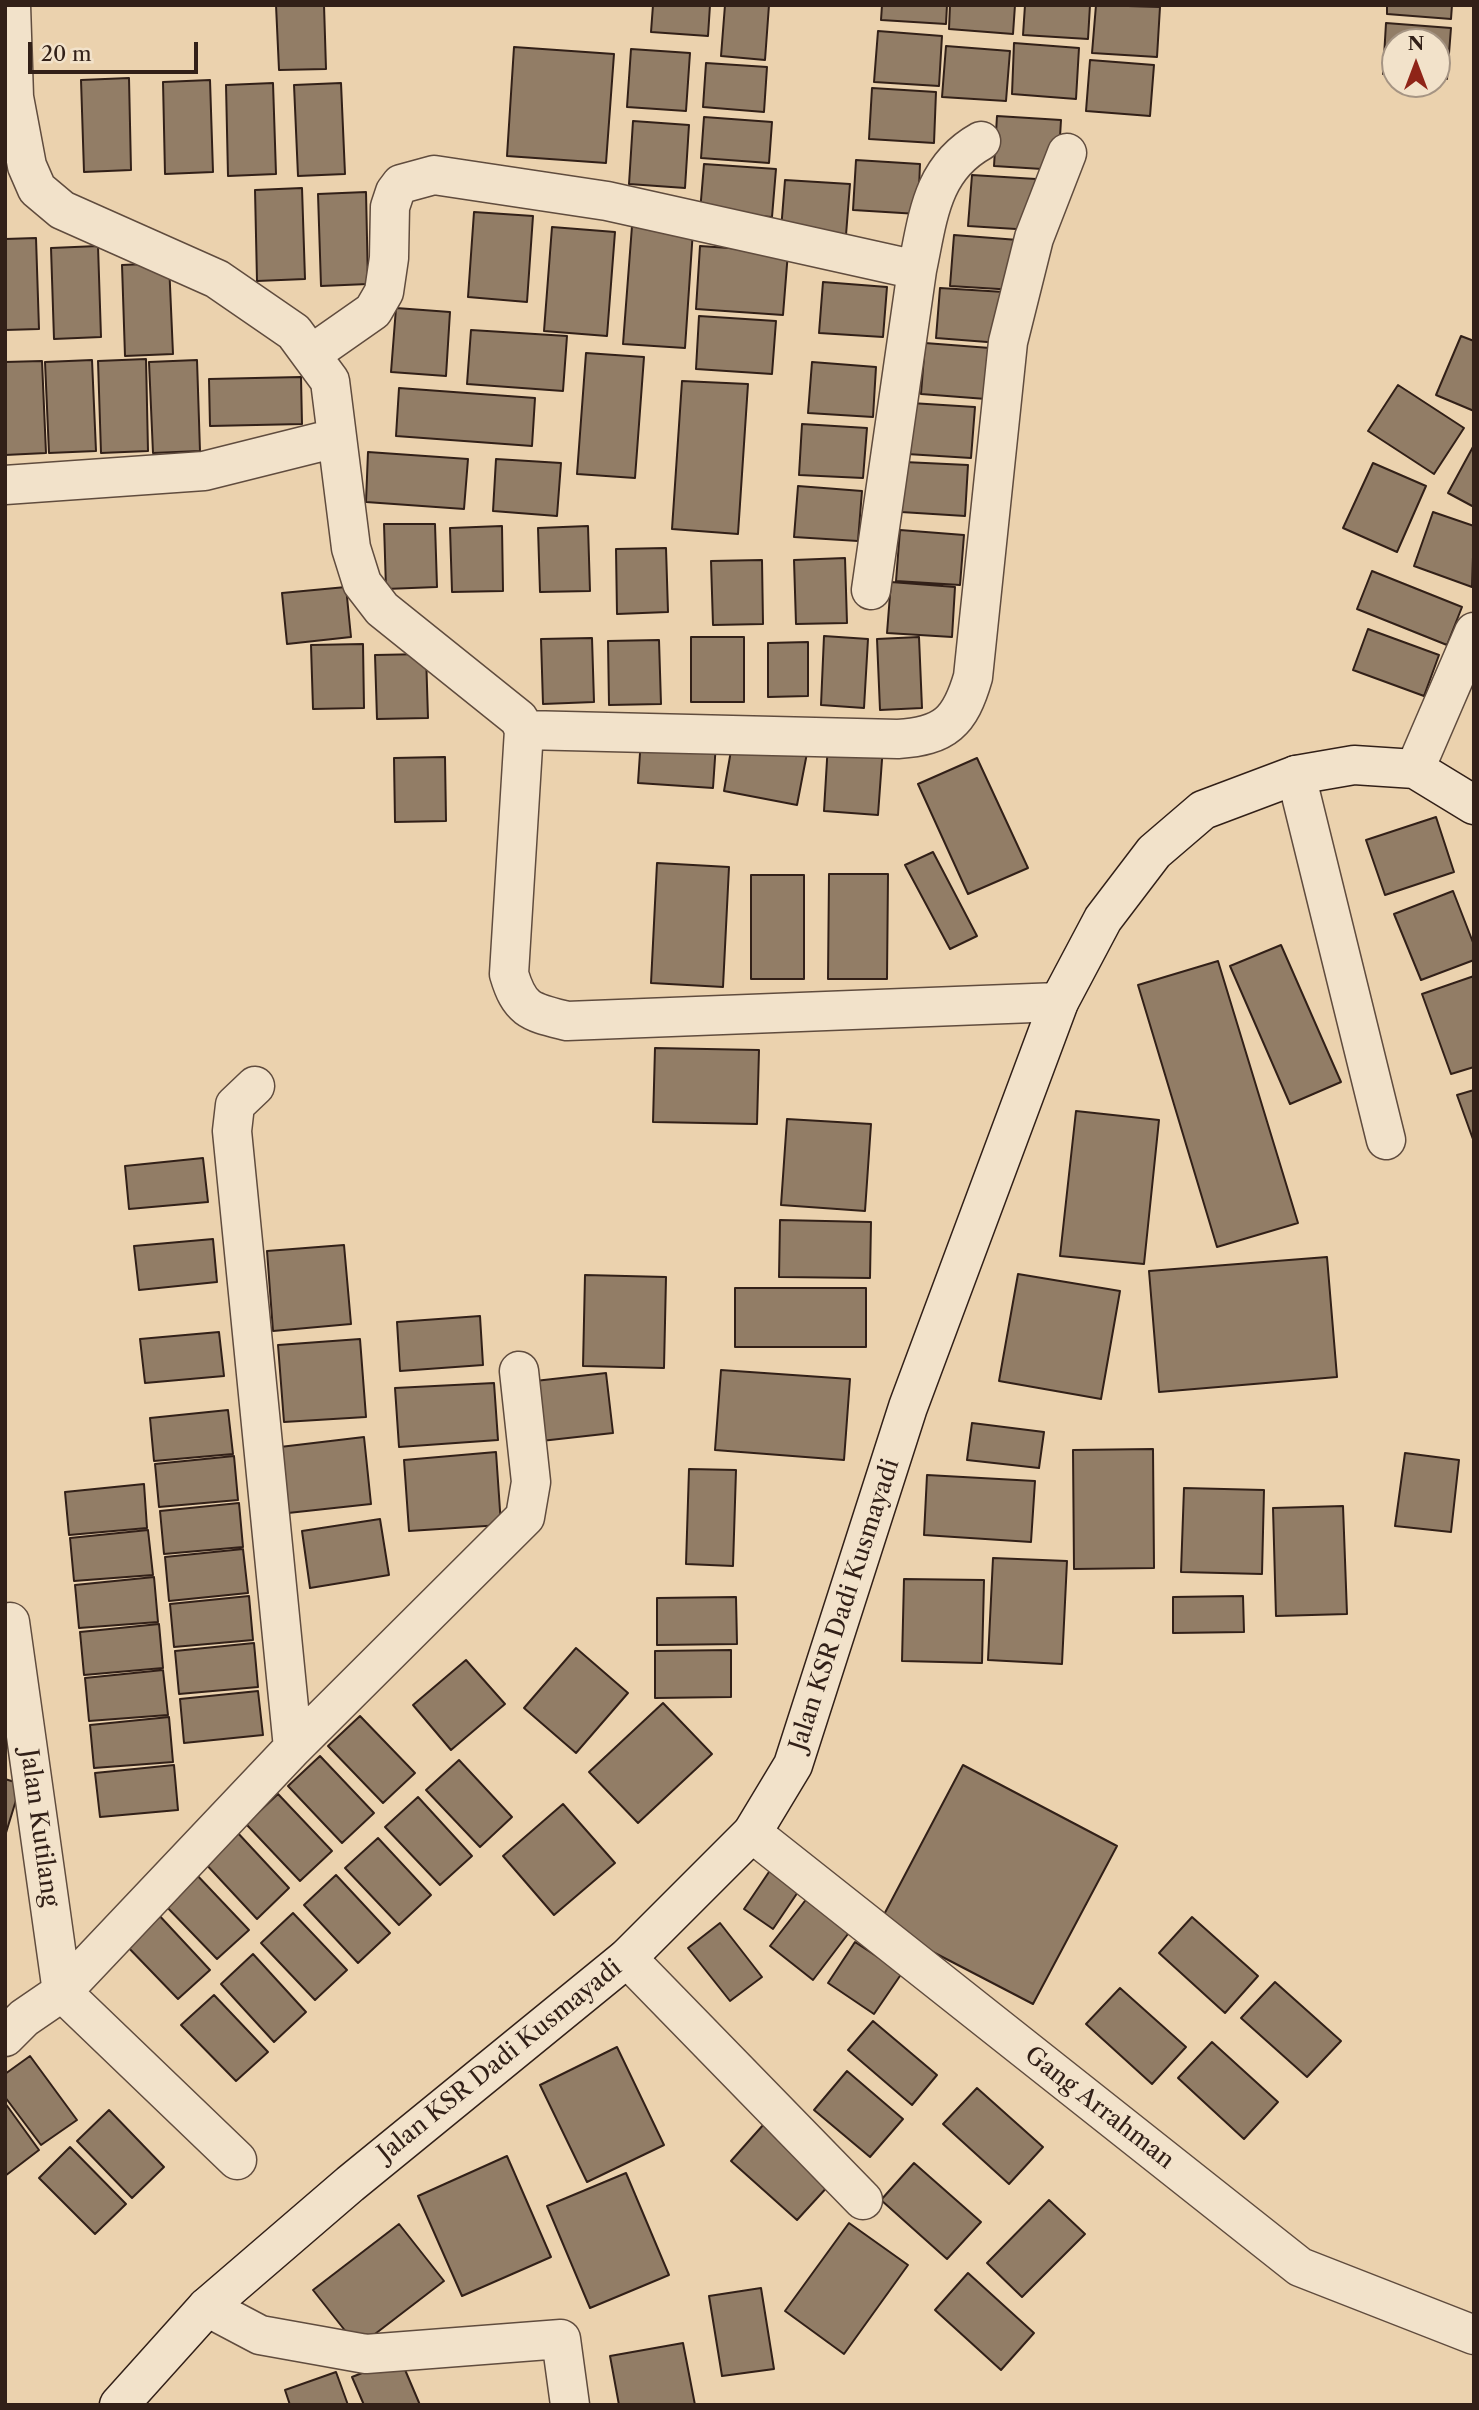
<!DOCTYPE html>
<html>
<head>
<meta charset="utf-8">
<style>
	body { margin:0 }
	#map { position:relative; width:1479px; height:2410px; overflow:hidden; background:#ebd2ae; font-family:"Libre Caslon Text",serif }
	canvas { display:block }
	.frame { position:absolute; inset:0; border:7px solid #322018; pointer-events:none }
	.north { position:absolute; left:1381px; top:28px; width:70px; height:70px; box-sizing:border-box; background:#f2e2ca; border:2px solid #a59483; border-radius:50%; rotate:0deg; font-size:19px; font-weight:700; line-height:28px; text-align:center; color:#322018 }
	.north::after { content:''; display:block; margin:auto; width:24px; height:32px; background:#8f2418; clip-path:polygon(50% 0,100% 100%,50% 72%,0 100%) }
	.scale { position:absolute; left:28px; top:42px; width:170px; height:32px; box-sizing:border-box; border:4px solid #322018; border-top:0; padding-left:9px; font-size:21px; line-height:24px; white-space:nowrap; color:#322018; -webkit-text-stroke:5px #f2e2ca; paint-order:stroke }
</style>
</head>
<body>
<div id="map">
<canvas width="1479" height="2410"></canvas>
<div class="frame"></div>
<div class="north">N</div>
<div class="scale">20 m</div>
</div>
<script>
const ctx = document.querySelector('canvas').getContext('2d');
ctx.lineJoin = 'round';
function paint(path, color) { ctx.fillStyle = color; ctx.fill(path, 'evenodd'); }
function trace(path, color, width, dash) { ctx.strokeStyle = color; ctx.lineWidth = width; ctx.lineCap = dash ? 'butt' : 'round'; ctx.setLineDash(dash || []); ctx.stroke(path); }
function write(font, color, halo, rows, align = 'center') {
  ctx.font = font + ' "Libre Caslon Text",serif'; ctx.lineWidth = 6; ctx.setLineDash([]); ctx.textBaseline = 'middle'; ctx.strokeStyle = halo; ctx.fillStyle = color; for (const [text, x, y, turn = 0] of rows) {
    ctx.save(); ctx.translate(x, y); ctx.rotate((+turn || 0) * Math.PI / 180); ctx.textAlign = isNaN(turn) ? turn : align; if (halo) ctx.strokeText(text, 0, 0); ctx.fillText(text, 0, 0); ctx.restore();
  }
}
const building = new Path2D(`
	M276,5H324L326,69L279,70Z
	M653,5H710L708,36L651,32Z
	M725,5H769L765,60L721,56Z
	M882,5H947L946,24L881,20Z
	M950,5H1015L1013,34L949,29Z
	M1025,5H1090L1088,39L1023,35Z
	M1096,5L1160,7L1157,57L1092,53Z
	M1387,5H1452L1451,19L1387,14Z
	M1386,23L1451,28L1447,79L1437,78V42H1395V75L1383,74Z
	M878,31L942,36L939,86L874,82Z
	M1014,43L1079,48L1076,99L1012,94Z
	M946,46L1010,51L1006,101L942,97Z
	M514,47L614,54L606,163L507,156Z
	M631,49L690,53L686,111L627,107Z
	M1090,60L1154,65L1150,116L1086,111Z
	M706,63L767,67L764,112L703,107Z
	M129,78L131,170L84,172L81,80Z
	M210,80L213,172L165,174L163,82Z
	M273,83L276,174L228,176L226,85Z
	M341,83L345,174L298,176L294,85Z
	M872,88L936,92L934,143L869,139Z
	M997,116L1061,120L1058,170L994,166Z
	M704,117L772,122L769,163L701,158Z
	M633,121L689,125L685,188L629,184Z
	M856,160L920,164L918,214L853,210Z
	M704,164L776,169L772,217L700,212Z
	M972,175L1036,179L1032,230L968,226Z
	M785,180L850,184L846,235L781,230Z
	M302,188L305,279L257,281L255,190Z
	M366,192L368,284L321,286L318,194Z
	M474,212L533,216L527,302L468,297Z
	M632,226L693,230L685,348L623,344Z
	M552,227L615,232L607,336L544,331Z
	M954,235L1018,240L1015,290L950,286Z
	M36,238L39,329L5,330V239Z
	M98,246L101,337L54,339L51,248Z
	M700,246L788,252L783,315L696,309Z
	M169,263L173,354L125,356L122,265Z
	M823,282L887,287L883,337L819,333Z
	M940,288L1004,292L1000,343L936,338Z
	M396,308L450,312L446,376L391,372Z
	M699,316L776,321L772,374L696,369Z
	M471,330L567,336L563,391L467,384Z
	M1461,336L1474,341V411L1436,395Z
	M925,343L990,348L986,399L921,394Z
	M586,353L644,357L635,478L577,474Z
	M146,359L148,451L101,453L98,361Z
	M92,360L96,451L49,453L45,362Z
	M197,360L200,451L153,453L149,362Z
	M42,361L46,453L5,455V362Z
	M812,362L876,367L873,417L808,413Z
	M301,377L302,424L210,426L209,379Z
	M682,381L748,384L738,534L672,529Z
	M1398,385L1464,428L1434,474L1368,431Z
	M399,388L535,398L532,446L396,436Z
	M911,403L975,407L971,458L907,454Z
	M802,424L867,428L863,478L799,475Z
	M1474,445V507L1448,493Z
	M368,452L468,459L464,509L366,502Z
	M496,459L561,463L557,516L493,511Z
	M904,462L968,465L965,516L901,512Z
	M1373,463L1426,486L1397,552L1343,528Z
	M798,486L862,491L858,541L794,537Z
	M1433,512L1474,526L1472,587L1414,566Z
	M384,524H435L437,587L386,589Z
	M502,526L503,591L452,592L450,528Z
	M588,526L590,591L540,592L538,528Z
	M900,530L964,535L960,585L896,581Z
	M666,548L668,612L617,614L616,549Z
	M845,558L847,623L796,624L794,560Z
	M762,560L763,624L713,625L711,561Z
	M1372,571L1462,607L1447,645L1357,609Z
	M891,582L955,587L952,637L887,633Z
	M346,587L351,637L287,644L282,593Z
	M1368,629L1439,655L1424,696L1353,670Z
	M824,636L868,639L864,708L821,705Z
	M691,637H744V702H691Z
	M919,637L922,708L880,710L877,639Z
	M592,638L594,702L543,704L541,639Z
	M659,640L661,704L609,705L608,641Z
	M808,642V696L768,697V643Z
	M363,644L364,708L313,709L311,645Z
	M426,654L428,718L377,719L375,655Z
	M641,738L716,743L713,788L638,783Z
	M733,739L807,753L797,805L724,791Z
	M828,743L883,746L878,815L824,811Z
	M445,757L446,821L395,822L394,758Z
	M977,758L1028,868L968,894L918,784Z
	M1436,817L1454,872L1385,895L1366,840Z
	M933,852L977,936L950,949L905,865Z
	M657,863L729,867L723,987L651,983Z
	M829,874H888L887,979H828Z
	M751,875H804V979H751Z
	M1453,891L1474,945V960L1421,980L1394,914Z
	M1281,945L1341,1082L1290,1104L1230,966Z
	M1218,961L1298,1223L1217,1247L1138,985Z
	M1474,976V1067L1451,1074L1422,994Z
	M655,1048L759,1050L757,1124L653,1122Z
	M1474,1090V1142L1457,1095Z
	M1076,1111L1159,1120L1144,1264L1060,1256Z
	M787,1119L871,1124L865,1211L781,1205Z
	M203,1158L208,1202L129,1209L125,1166Z
	M780,1220L871,1222L870,1278L779,1277Z
	M213,1239L217,1282L139,1290L134,1246Z
	M344,1245L351,1324L273,1331L267,1251Z
	M1327,1257L1337,1377L1159,1392L1149,1271Z
	M1018,1274L1120,1291L1101,1399L999,1381Z
	M585,1275L666,1277L664,1368L583,1366Z
	M735,1288H866V1347H735Z
	M480,1316L483,1365L400,1371L397,1322Z
	M219,1332L224,1376L145,1383L140,1339Z
	M360,1339L366,1417L284,1422L278,1345Z
	M721,1370L850,1379L844,1460L715,1450Z
	M606,1373L613,1433L541,1441L535,1381Z
	M494,1383L498,1440L399,1447L395,1388Z
	M228,1410L233,1454L154,1461L150,1418Z
	M972,1423L1044,1432L1039,1468L967,1460Z
	M364,1437L371,1504L288,1513L280,1447Z
	M1153,1449L1154,1568L1074,1569L1073,1450Z
	M496,1452L501,1525L409,1531L404,1460Z
	M1405,1453L1459,1460L1451,1532L1395,1526Z
	M234,1456L238,1500L159,1507L155,1464Z
	M689,1469L736,1470L733,1566L686,1564Z
	M927,1475L1035,1481L1031,1542L924,1535Z
	M144,1484L147,1528L69,1535L65,1492Z
	M1184,1488L1264,1490L1262,1574L1181,1572Z
	M239,1503L243,1547L164,1554L160,1511Z
	M1343,1506L1347,1614L1276,1616L1273,1508Z
	M380,1519L389,1575L310,1588L302,1531Z
	M148,1530L153,1575L74,1581L70,1538Z
	M243,1549L248,1593L169,1601L165,1557Z
	M993,1558L1067,1561L1062,1664L988,1660Z
	M154,1577L158,1622L79,1628L75,1585Z
	M904,1579L984,1580L982,1663L902,1661Z
	M249,1596L253,1640L174,1647L170,1604Z
	M1243,1596L1244,1632L1173,1633V1597Z
	M736,1597L737,1644L657,1645V1598Z
	M159,1624L163,1668L84,1675L80,1632Z
	M254,1643L258,1687L179,1694L175,1651Z
	M576,1648L628,1693L576,1753L524,1708Z
	M731,1650V1697L655,1698V1651Z
	M466,1660L505,1704L451,1750L413,1705Z
	M163,1670L168,1715L89,1721L85,1678Z
	M258,1691L263,1735L184,1743L180,1699Z
	M663,1703L712,1754L638,1823L589,1772Z
	M360,1716L415,1773L383,1803L328,1746Z
	M169,1717L173,1762L94,1768L90,1725Z
	M320,1756L374,1813L342,1843L288,1786Z
	M459,1760L512,1817L480,1847L426,1790Z
	M174,1765L178,1810L100,1817L95,1773Z
	M963,1765L1117,1846L1033,2004L879,1924Z
	M5,1779L21,1784L5,1836Z
	M278,1794L332,1851L300,1881L246,1824Z
	M418,1797L472,1856L440,1885L385,1827Z
	M563,1804L615,1863L554,1915L503,1856Z
	M236,1831L289,1888L257,1919L203,1861Z
	M378,1838L431,1895L399,1925L345,1868Z
	M775,1863L804,1883L773,1929L744,1909Z
	M194,1872L249,1930L217,1959L163,1903Z
	M336,1875L390,1933L358,1963L304,1905Z
	M808,1897L851,1930L813,1980L770,1946Z
	M156,1912L210,1970L178,1999L123,1942Z
	M293,1913L347,1970L315,2000L261,1943Z
	M1192,1917L1258,1976L1225,2013L1159,1953Z
	M720,1923L762,1977L730,2001L688,1948Z
	M855,1942L902,1973L874,2014L828,1983Z
	M253,1954L306,2012L274,2042L221,1984Z
	M1275,1982L1341,2041L1307,2077L1241,2018Z
	M1120,1988L1186,2047L1152,2084L1086,2024Z
	M214,1995L268,2052L236,2081L181,2025Z
	M873,2021L937,2075L912,2105L848,2050Z
	M1212,2042L1278,2102L1244,2139L1178,2078Z
	M617,2047L664,2145L587,2182L540,2085Z
	M30,2056L77,2120L41,2145L5,2097V2074Z
	M847,2071L903,2119L870,2157L814,2110Z
	M977,2088L1043,2147L1009,2184L943,2124Z
	M5,2103L39,2150L5,2176Z
	M109,2110L164,2167L132,2198L77,2141Z
	M764,2124L830,2184L797,2220L731,2161Z
	M70,2147L126,2204L95,2234L39,2178Z
	M507,2156L551,2257L462,2296L418,2196Z
	M914,2163L981,2222L947,2259L881,2200Z
	M626,2173L669,2275L590,2308L547,2206Z
	M1049,2200L1085,2234L1022,2297L987,2263Z
	M849,2223L908,2265L844,2354L785,2311Z
	M399,2224L444,2281L358,2347L313,2290Z
	M968,2273L1034,2333L1001,2370L935,2310Z
	M761,2288L774,2369L722,2376L709,2296Z
	M683,2343L695,2405H619L610,2356Z
	M400,2358L420,2405H364L352,2377Z
	M336,2372L348,2405H290L285,2390Z`);
paint(building, '#927d66');
trace(building, '#322018', 2);
const minor = new Path2D(`
	M11,5L14,97L27,166L37,189L62,210L217,279L294,332L330,381L351,548L362,583L382,609L519,719L524,730L509,974C520,1011 531,1012 567,1021L1059,1002
	M313,353L373,311L384,292L389,258L390,207L395,192L401,184L434,175L607,201L917,270
	M5,485L204,471L336,438
	M871,590L917,270C928,218 931,169 981,141
	M524,730L898,739C945,736 960,722 973,677L1008,342L1034,238L1067,153
	M1415,769L1474,632
	M1296,775L1386,1140
	M255,1086L235,1105L232,1131L293,1748
	M10,1622L62,1992L237,2160
	M752,1833L1300,2267L1474,2335
	M627,1958L863,2200
	M5,2037L24,2018L62,1992L293,1748L525,1517L531,1482L519,1371
	M207,2307L260,2335L366,2354L561,2339L570,2405`);
const secondary = new Path2D(`
	M119,2405L207,2307L350,2184L627,1958L752,1833L793,1765L908,1407L1059,1002L1103,919L1154,852L1203,810L1296,775L1354,765L1415,769L1474,805`);
trace(minor, '#604c3e', 41);
trace(secondary, '#322018', 41);
trace(minor, '#f2e2ca', 38);
trace(secondary, '#f2e2ca', 38);
write('24px', '#322018', '#f2e2ca', [
	["Jalan KSR Dadi Kusmayadi",845,1605,-72],
	["Jalan Kutilang",39,1828,82],
	["Jalan KSR Dadi Kusmayadi",500,2061,-39],
	["Gang Arrahman",1099,2108,38]
]);
</script>
</body>
</html>
